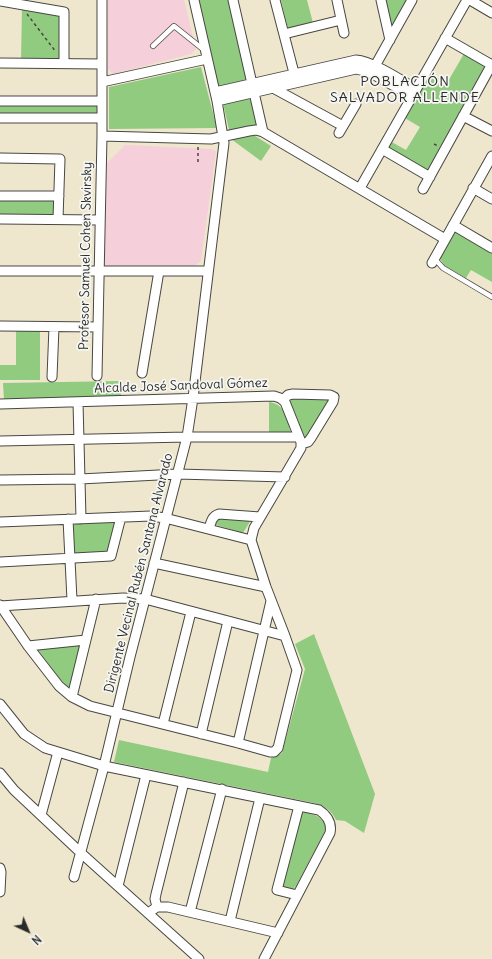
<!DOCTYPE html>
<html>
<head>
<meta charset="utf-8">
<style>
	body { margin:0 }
	#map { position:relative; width:492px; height:959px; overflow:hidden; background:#eee7cd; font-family:Delius,sans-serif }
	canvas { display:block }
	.north { position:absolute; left:8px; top:911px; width:40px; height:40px; -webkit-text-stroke:3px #f6f6f2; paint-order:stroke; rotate:136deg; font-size:11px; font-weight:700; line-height:16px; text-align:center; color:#2b2b2b }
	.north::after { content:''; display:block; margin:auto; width:14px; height:18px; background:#2b2b2b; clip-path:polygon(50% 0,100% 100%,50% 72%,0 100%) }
</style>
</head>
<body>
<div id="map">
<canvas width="492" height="959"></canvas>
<div class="north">N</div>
</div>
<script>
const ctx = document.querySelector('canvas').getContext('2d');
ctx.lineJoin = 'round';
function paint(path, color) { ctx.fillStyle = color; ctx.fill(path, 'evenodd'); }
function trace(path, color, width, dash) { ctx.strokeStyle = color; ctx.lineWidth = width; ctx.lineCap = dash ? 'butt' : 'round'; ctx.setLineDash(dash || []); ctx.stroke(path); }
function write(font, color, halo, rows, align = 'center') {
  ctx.font = font + ' Delius,sans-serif'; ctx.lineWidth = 3.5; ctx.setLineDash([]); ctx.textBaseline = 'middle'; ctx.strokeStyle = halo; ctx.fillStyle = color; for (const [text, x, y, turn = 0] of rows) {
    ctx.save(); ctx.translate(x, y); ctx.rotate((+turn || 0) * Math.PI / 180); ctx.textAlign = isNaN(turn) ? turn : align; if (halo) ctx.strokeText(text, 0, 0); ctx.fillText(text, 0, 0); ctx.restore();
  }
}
paint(new Path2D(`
	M108,0H184L196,49L191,54L113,74L108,69Z
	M125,145L212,149L216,151L201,261L191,268H103L107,163Z`), '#f5cfd9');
paint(new Path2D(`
	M197,0H230L248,81L217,89Z
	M281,0H307L313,23L288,29Z
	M384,0H408L391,30Z
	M22,7L62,14V61H21Z
	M465,52L489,65L429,174L385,148L390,141L406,150L420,127L403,117L428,73L447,83Z
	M201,67L217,128L109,129V87Z
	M251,97L259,126H249L229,130L223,103Z
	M0,102L100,103V116H0Z
	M252,134L271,146L261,161L231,139Z
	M0,199L55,200V215H0Z
	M454,228L492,251V282L471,270L466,278L445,266L439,257Z
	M16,330H40V380H0V365H16Z
	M122,381L121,396L4,400L3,383Z
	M294,397L329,398L330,402L307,440L303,442L298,420L290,402L291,399Z
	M269,402C286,404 287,420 291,434H269Z
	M218,517L251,520L243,533L213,524Z
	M121,518L111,555L70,558L68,520Z
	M314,634L375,794L364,833L345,821L336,820C331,810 325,806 314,803L114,762L119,740L268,772L271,758L282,753L305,669L295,644Z
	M84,643L69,688L59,678L36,647Z
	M304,812C315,815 325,817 326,829L296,886L292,890L282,887L302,813Z`), '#90cb7f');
const lane = new Path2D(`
	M153,46L174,26L204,50
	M434,258L443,268L492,297`);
const street = new Path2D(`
	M233,0L263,132
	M275,0L294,73
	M337,0L344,33
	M381,0L390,40
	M470,0L492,13
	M0,1L64,12V63
	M284,34L341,20
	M445,38L492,65
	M0,63L102,64
	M375,66L412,0
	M102,82L207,59
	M273,88L343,126
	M215,92L356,60C372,61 401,80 416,89
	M0,101H102
	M217,101L356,69L369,72L412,96
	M463,116L492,131
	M0,118H102
	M339,133L356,104
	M102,136L211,139L249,131L256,130L263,132L445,239
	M382,149L430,177
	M0,158L60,159L58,219
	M360,188L467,0
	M473,188L492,199
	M423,189L492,64
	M0,196H59
	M0,219L100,220
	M453,225L492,248
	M432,263L492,156
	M0,271H208
	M0,326L98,327
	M142,373L159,271
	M97,376L102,136V0
	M52,377L54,327
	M283,400L288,395L293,394L330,395L334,397L333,402L311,438L308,442L301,444
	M78,402L81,519
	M0,404L274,396L280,398L285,402L301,442V448L254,528L251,540L266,587L285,636L297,670L278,748L274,752H270L238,743L90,706L72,697L59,686L28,646L0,605
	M0,441L187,437H299
	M0,480L80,479L178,474L285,477
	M68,519L72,600
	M0,522L151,516L165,518L251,540
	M209,529C211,522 212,516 219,514L260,517
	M0,562L111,556L121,517
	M154,563L266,587
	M0,606L123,598L145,599L285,636
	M28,646L86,640
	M72,697L96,599
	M0,704L24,734L45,748L104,766L319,810C328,816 332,823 330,833L264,959
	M163,724L191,612
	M201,734L228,621
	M238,743L271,601
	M0,773L14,790L81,853L199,959
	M41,815L58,752
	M0,868L1,872L0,892
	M74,877L104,766L130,657L187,437L193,398L224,143L217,101L194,0
	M118,886L146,775
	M297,895L277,890L299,806
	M157,907L155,899L156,894L184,782
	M190,912L222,789
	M148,913L157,907H168L278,933
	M230,921L260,798`);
trace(lane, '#484743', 6);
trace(street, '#484743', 11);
trace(new Path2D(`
	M27,14L56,52
	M434,144L438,146
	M198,162V147`), '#484743', 1.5, [3, 3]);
trace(lane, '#fff', 4.5);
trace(street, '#fff', 9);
write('13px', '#2b2b2b', '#f6f6f2', [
	["Profesor Samuel Cohen Skvirsky",86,256,-89],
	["Alcalde José Sandoval Gómez",181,386,-2],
	["Dirigente Vecinal Rubén Santana Alvarado",139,573,-76]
]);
ctx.letterSpacing = '1px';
write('14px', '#2b2b2b', '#f6f6f2', [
	["POBLACIÓN",405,82],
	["SALVADOR ALLENDE",405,98]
]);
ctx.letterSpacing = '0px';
</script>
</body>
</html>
